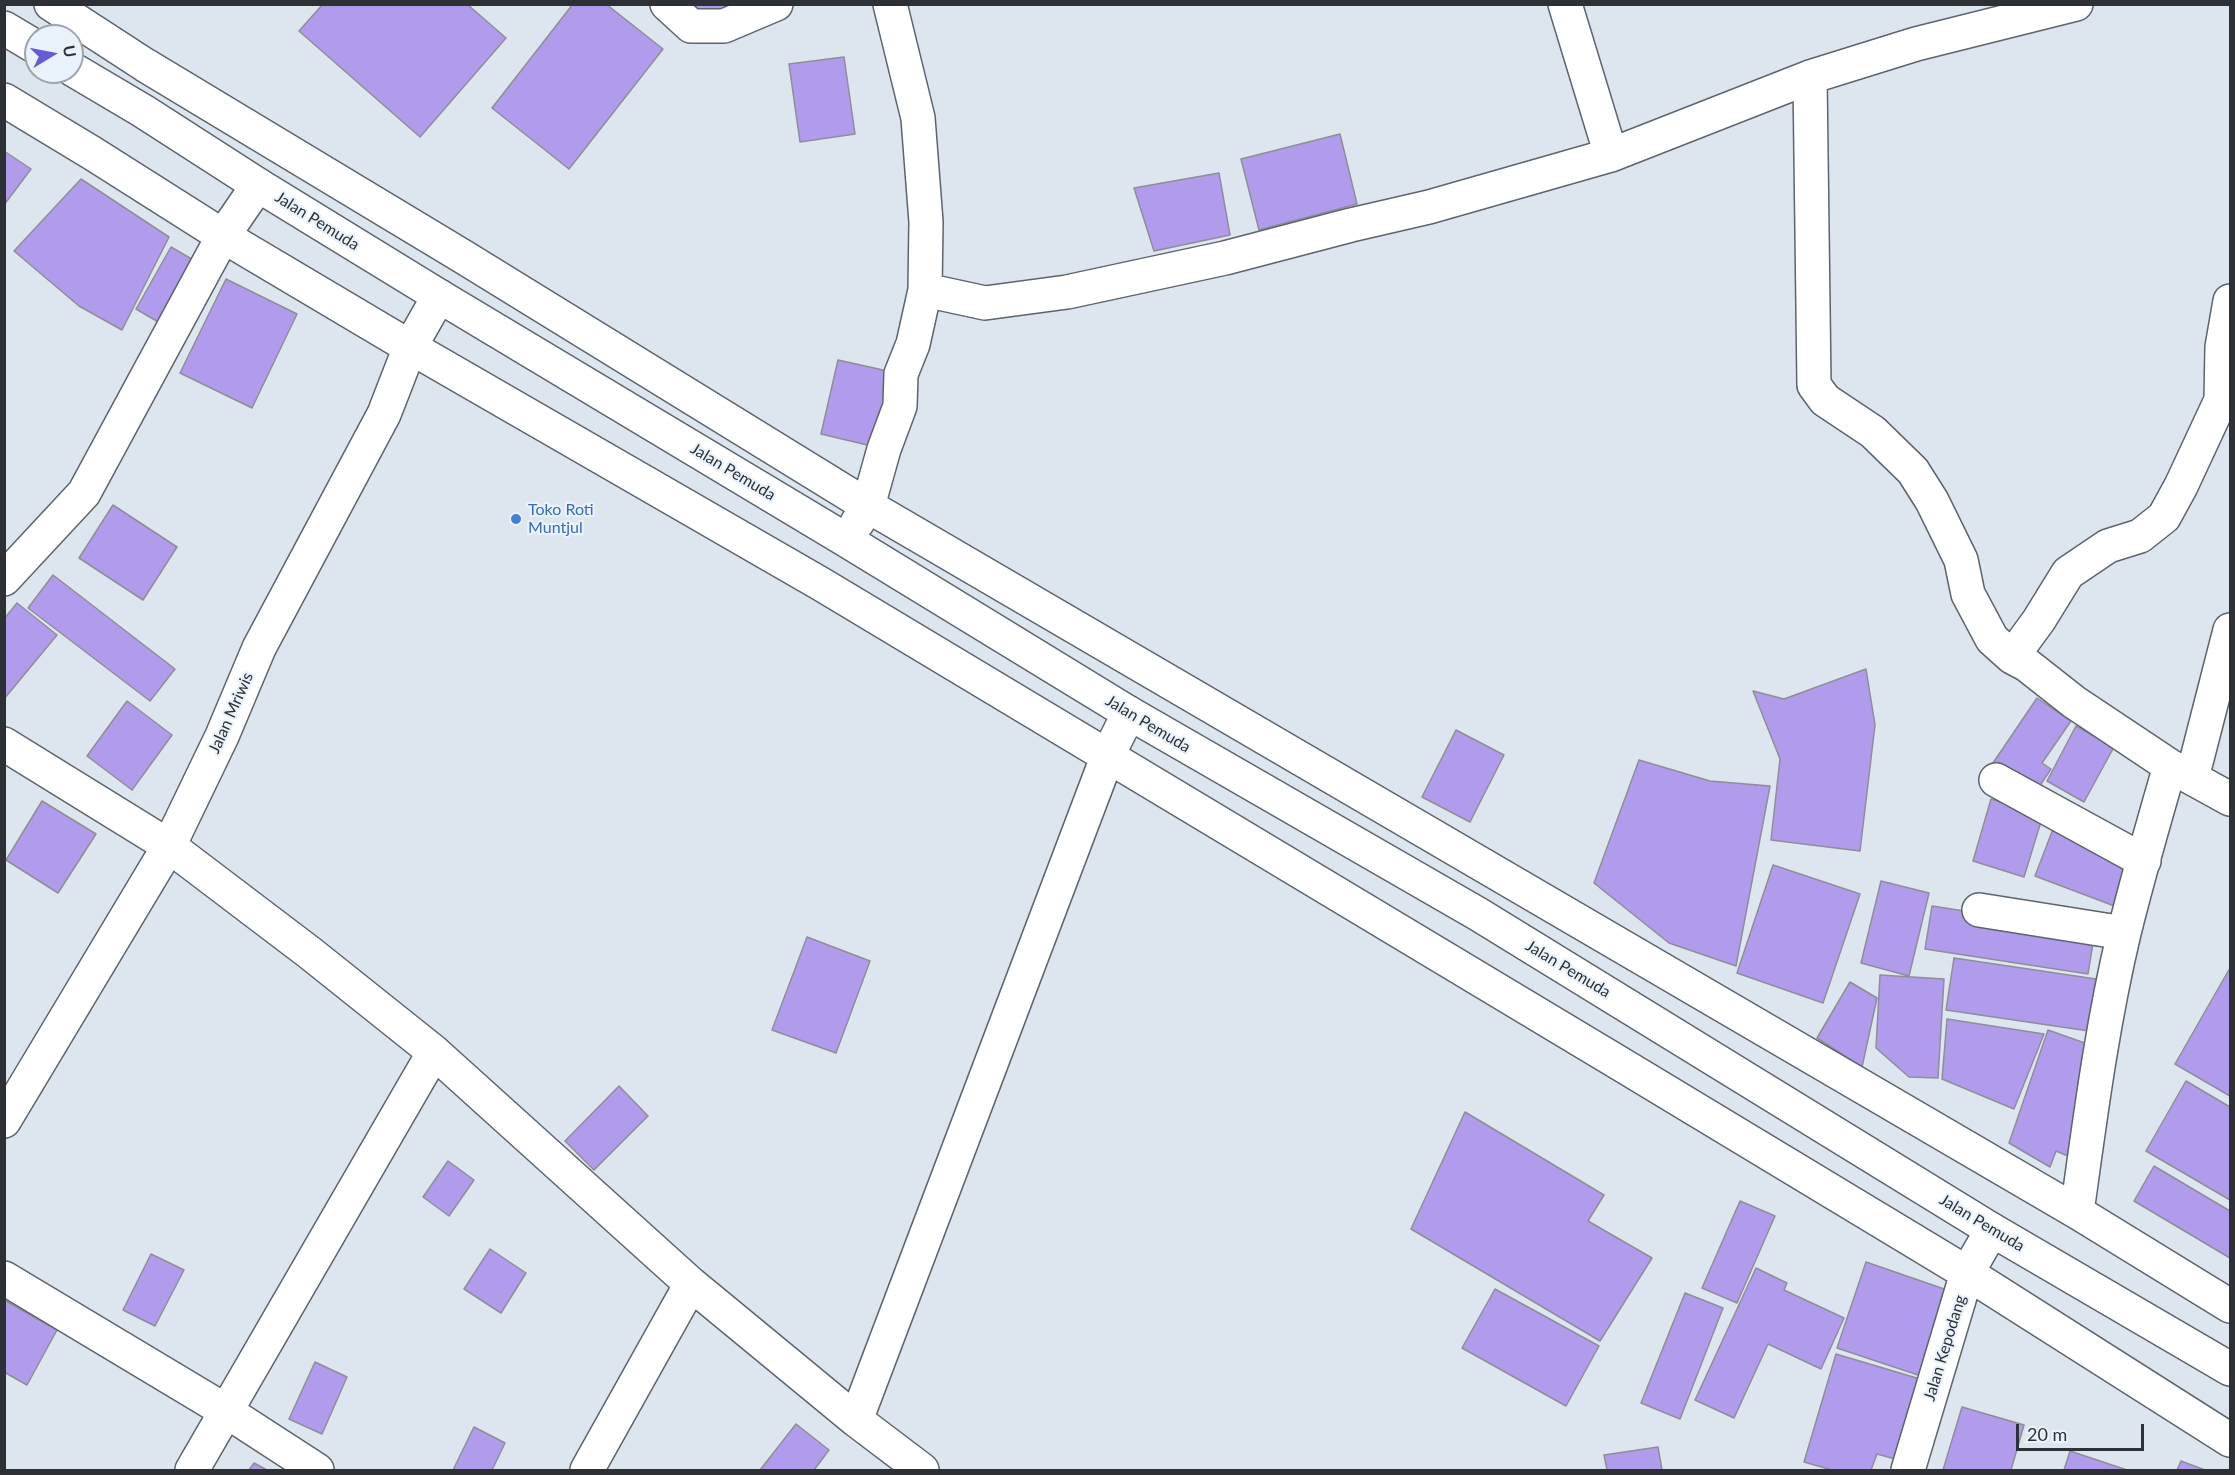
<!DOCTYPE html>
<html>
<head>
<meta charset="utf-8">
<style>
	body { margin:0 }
	#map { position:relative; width:2235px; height:1475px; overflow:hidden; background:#dde5ef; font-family:Lato,sans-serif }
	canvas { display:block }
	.frame { position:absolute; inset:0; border:6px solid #2d3034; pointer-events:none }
	.north { position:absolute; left:24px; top:24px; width:60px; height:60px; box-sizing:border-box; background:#eaf3fc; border:2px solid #9ea5ac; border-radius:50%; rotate:80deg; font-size:16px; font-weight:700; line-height:24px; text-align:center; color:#2d3034 }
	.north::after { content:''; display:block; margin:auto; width:21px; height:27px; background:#635ed7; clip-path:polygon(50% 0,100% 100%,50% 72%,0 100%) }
	.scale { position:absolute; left:2016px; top:1424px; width:128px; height:27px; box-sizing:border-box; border:3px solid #2d3034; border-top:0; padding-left:8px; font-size:18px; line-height:21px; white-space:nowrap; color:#2d3034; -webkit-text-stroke:4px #eaf3fc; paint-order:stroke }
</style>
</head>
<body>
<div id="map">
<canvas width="2235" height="1475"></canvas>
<div class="frame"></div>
<div class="north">U</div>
<div class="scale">20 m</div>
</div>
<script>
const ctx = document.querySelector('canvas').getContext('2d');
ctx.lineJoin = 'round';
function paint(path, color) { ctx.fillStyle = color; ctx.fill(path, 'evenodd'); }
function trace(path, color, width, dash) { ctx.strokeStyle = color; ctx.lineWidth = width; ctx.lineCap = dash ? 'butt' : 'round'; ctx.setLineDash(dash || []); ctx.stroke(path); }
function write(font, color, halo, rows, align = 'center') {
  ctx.font = font + ' Lato,sans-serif'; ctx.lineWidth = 4.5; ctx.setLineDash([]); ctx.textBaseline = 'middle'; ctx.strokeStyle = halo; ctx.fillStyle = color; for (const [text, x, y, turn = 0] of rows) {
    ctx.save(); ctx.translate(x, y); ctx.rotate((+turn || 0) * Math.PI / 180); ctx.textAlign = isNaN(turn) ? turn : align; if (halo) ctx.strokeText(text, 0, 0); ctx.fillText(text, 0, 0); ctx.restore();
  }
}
const building = new Path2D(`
	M323,4H467L506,38L420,137L299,31Z
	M573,4H606L663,49L569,169L492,108Z
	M680,4H737L691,26Z
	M844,57L855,134L800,142L789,64Z
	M1340,134L1357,204L1259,230L1241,159Z
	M4,151L31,169L4,205Z
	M1219,173L1230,235L1154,251L1134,188Z
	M81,179L169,237L122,330L79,306L14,251Z
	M171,247L202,265L167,327L136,309Z
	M226,279L297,314L252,408L180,373Z
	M838,360L901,374L884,449L821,434Z
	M113,505L177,547L143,600L79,558Z
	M53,575L175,669L150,701L28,608Z
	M17,603L57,635L4,699V619Z
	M1866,669L1875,725L1860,851L1771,840L1780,759L1753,691L1784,699Z
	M2037,698L2071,721L2042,763L2051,769L2035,793L1993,763Z
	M127,701L172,735L132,790L87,756Z
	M2076,726L2114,747L2084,802L2047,781Z
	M1456,730L1504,755L1470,822L1422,797Z
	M1639,760L1710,781L1770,786L1736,966L1669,943L1594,883Z
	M1991,799L2043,815L2024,877L1973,861Z
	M42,801L96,834L58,893L6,860Z
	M2053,829L2134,859L2117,907L2035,876Z
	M1773,865L1860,894L1823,1003L1737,973Z
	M1881,881L1929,893L1909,976L1861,963Z
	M1932,906L2095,931L2088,974L1925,949Z
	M807,937L870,961L836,1053L772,1030Z
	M1954,958L2096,979L2089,1031L1946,1010Z
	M2230,968V1096L2175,1064Z
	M1880,975L1944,979L1938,1078L1909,1077L1876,1048Z
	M1850,982L1877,998L1862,1067L1817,1038Z
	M1947,1019L2044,1034L2014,1109L1942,1079Z
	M2048,1030L2099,1048L2075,1159L2056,1151L2050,1167L2009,1143Z
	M2186,1081L2230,1107V1200L2146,1151Z
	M619,1086L648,1116L594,1170L565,1141Z
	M1465,1112L1604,1195L1588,1221L1652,1258L1600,1341L1411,1229Z
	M448,1161L474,1180L449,1216L423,1197Z
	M2154,1166L2230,1211V1258L2134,1201Z
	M1740,1201L1775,1216L1737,1303L1702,1288Z
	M490,1249L526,1273L501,1313L464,1289Z
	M151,1254L184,1270L155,1326L123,1310Z
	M1866,1262L1950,1291L1921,1376L1837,1348Z
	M1756,1268L1787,1283L1784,1290L1844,1318L1821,1369L1768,1344L1734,1418L1695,1400Z
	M1495,1289L1599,1346L1566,1406L1462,1348Z
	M1685,1293L1723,1308L1680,1419L1641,1403Z
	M4,1300L57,1330L27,1385L4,1372Z
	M1836,1354L1920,1379L1895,1459L1877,1454L1871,1470H1832L1804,1462Z
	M315,1362L347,1377L322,1434L289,1419Z
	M1962,1407L2024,1425L2011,1470H1943Z
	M796,1424L829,1450L814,1470H760Z
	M474,1427L505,1443L492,1470H453Z
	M1658,1447L1662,1470H1607L1604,1455Z
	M2070,1451L2127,1470H2064Z
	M2181,1461L2205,1470H2177Z
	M254,1463L267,1470H249Z`);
paint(building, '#b19bed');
trace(building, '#8f8d97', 1.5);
const minor = new Path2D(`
	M51,4L145,65L462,256L868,506L2077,1212L2230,1306
	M667,4L691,26H724L776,4
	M1565,4L1611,155
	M1810,77L1814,385L1825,400L1873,432L1913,471L1932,501L1961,560L1968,594L1992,639L2012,657L2027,665L2074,702L2170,766L2230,799
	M4,100L92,153L223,236L410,347L821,584L1619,1063L1967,1273L2230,1440
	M925,290L985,303L1067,292L1225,258L1351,225L1429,207L1611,155L1810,77L1916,44L2076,4
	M857,523L868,506L884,449L900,406L901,374L913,344L925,290L926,222L918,118L890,4
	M4,579L84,493L223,236L258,185
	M2012,657L2039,620L2068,573L2108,546L2140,536L2164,517L2181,486L2221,400L2222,347L2230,301
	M4,744L169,846L310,953L434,1052L691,1284L856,1420L922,1470
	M2192,778L2230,630
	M1996,780L2144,861
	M1979,910L2124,933
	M4,1121L169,846L222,736L259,648L384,414L410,347L439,296
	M2077,1212C2090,1119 2102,1025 2124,933C2138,877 2154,821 2170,766
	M4,1278L226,1411L317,1470
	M856,1420L1108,755L1129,713
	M192,1470L434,1052
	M587,1470L691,1284
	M1908,1470L1967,1273L1992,1230`);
const secondary = new Path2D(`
	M4,28L36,47
	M72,69L143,111L258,185L439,296L846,540L1129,713L1478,914L1992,1230L2230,1369`);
trace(minor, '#5c646c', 36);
trace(secondary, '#5c646c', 36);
trace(minor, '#fff', 33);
trace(secondary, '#fff', 33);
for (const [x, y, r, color] of [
	[516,519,6,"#3f7fe0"]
]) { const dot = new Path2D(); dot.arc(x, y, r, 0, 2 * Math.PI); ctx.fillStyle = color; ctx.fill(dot); trace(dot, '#eaf3fc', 2); }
write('16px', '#2d3034', '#eaf3fc', [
	["Jalan Pemuda",317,221,32],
	["Jalan Pemuda",733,472,31],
	["Jalan Mriwis",231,713,-66],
	["Jalan Pemuda",1148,724,31],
	["Jalan Pemuda",1568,969,31],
	["Jalan Pemuda",1982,1223,31],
	["Jalan Kepodang",1945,1348,-73]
]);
write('16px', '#366cbe', '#eaf3fc', [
	["Toko Roti",528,510],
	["Muntjul",528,528]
], 'left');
</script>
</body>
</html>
